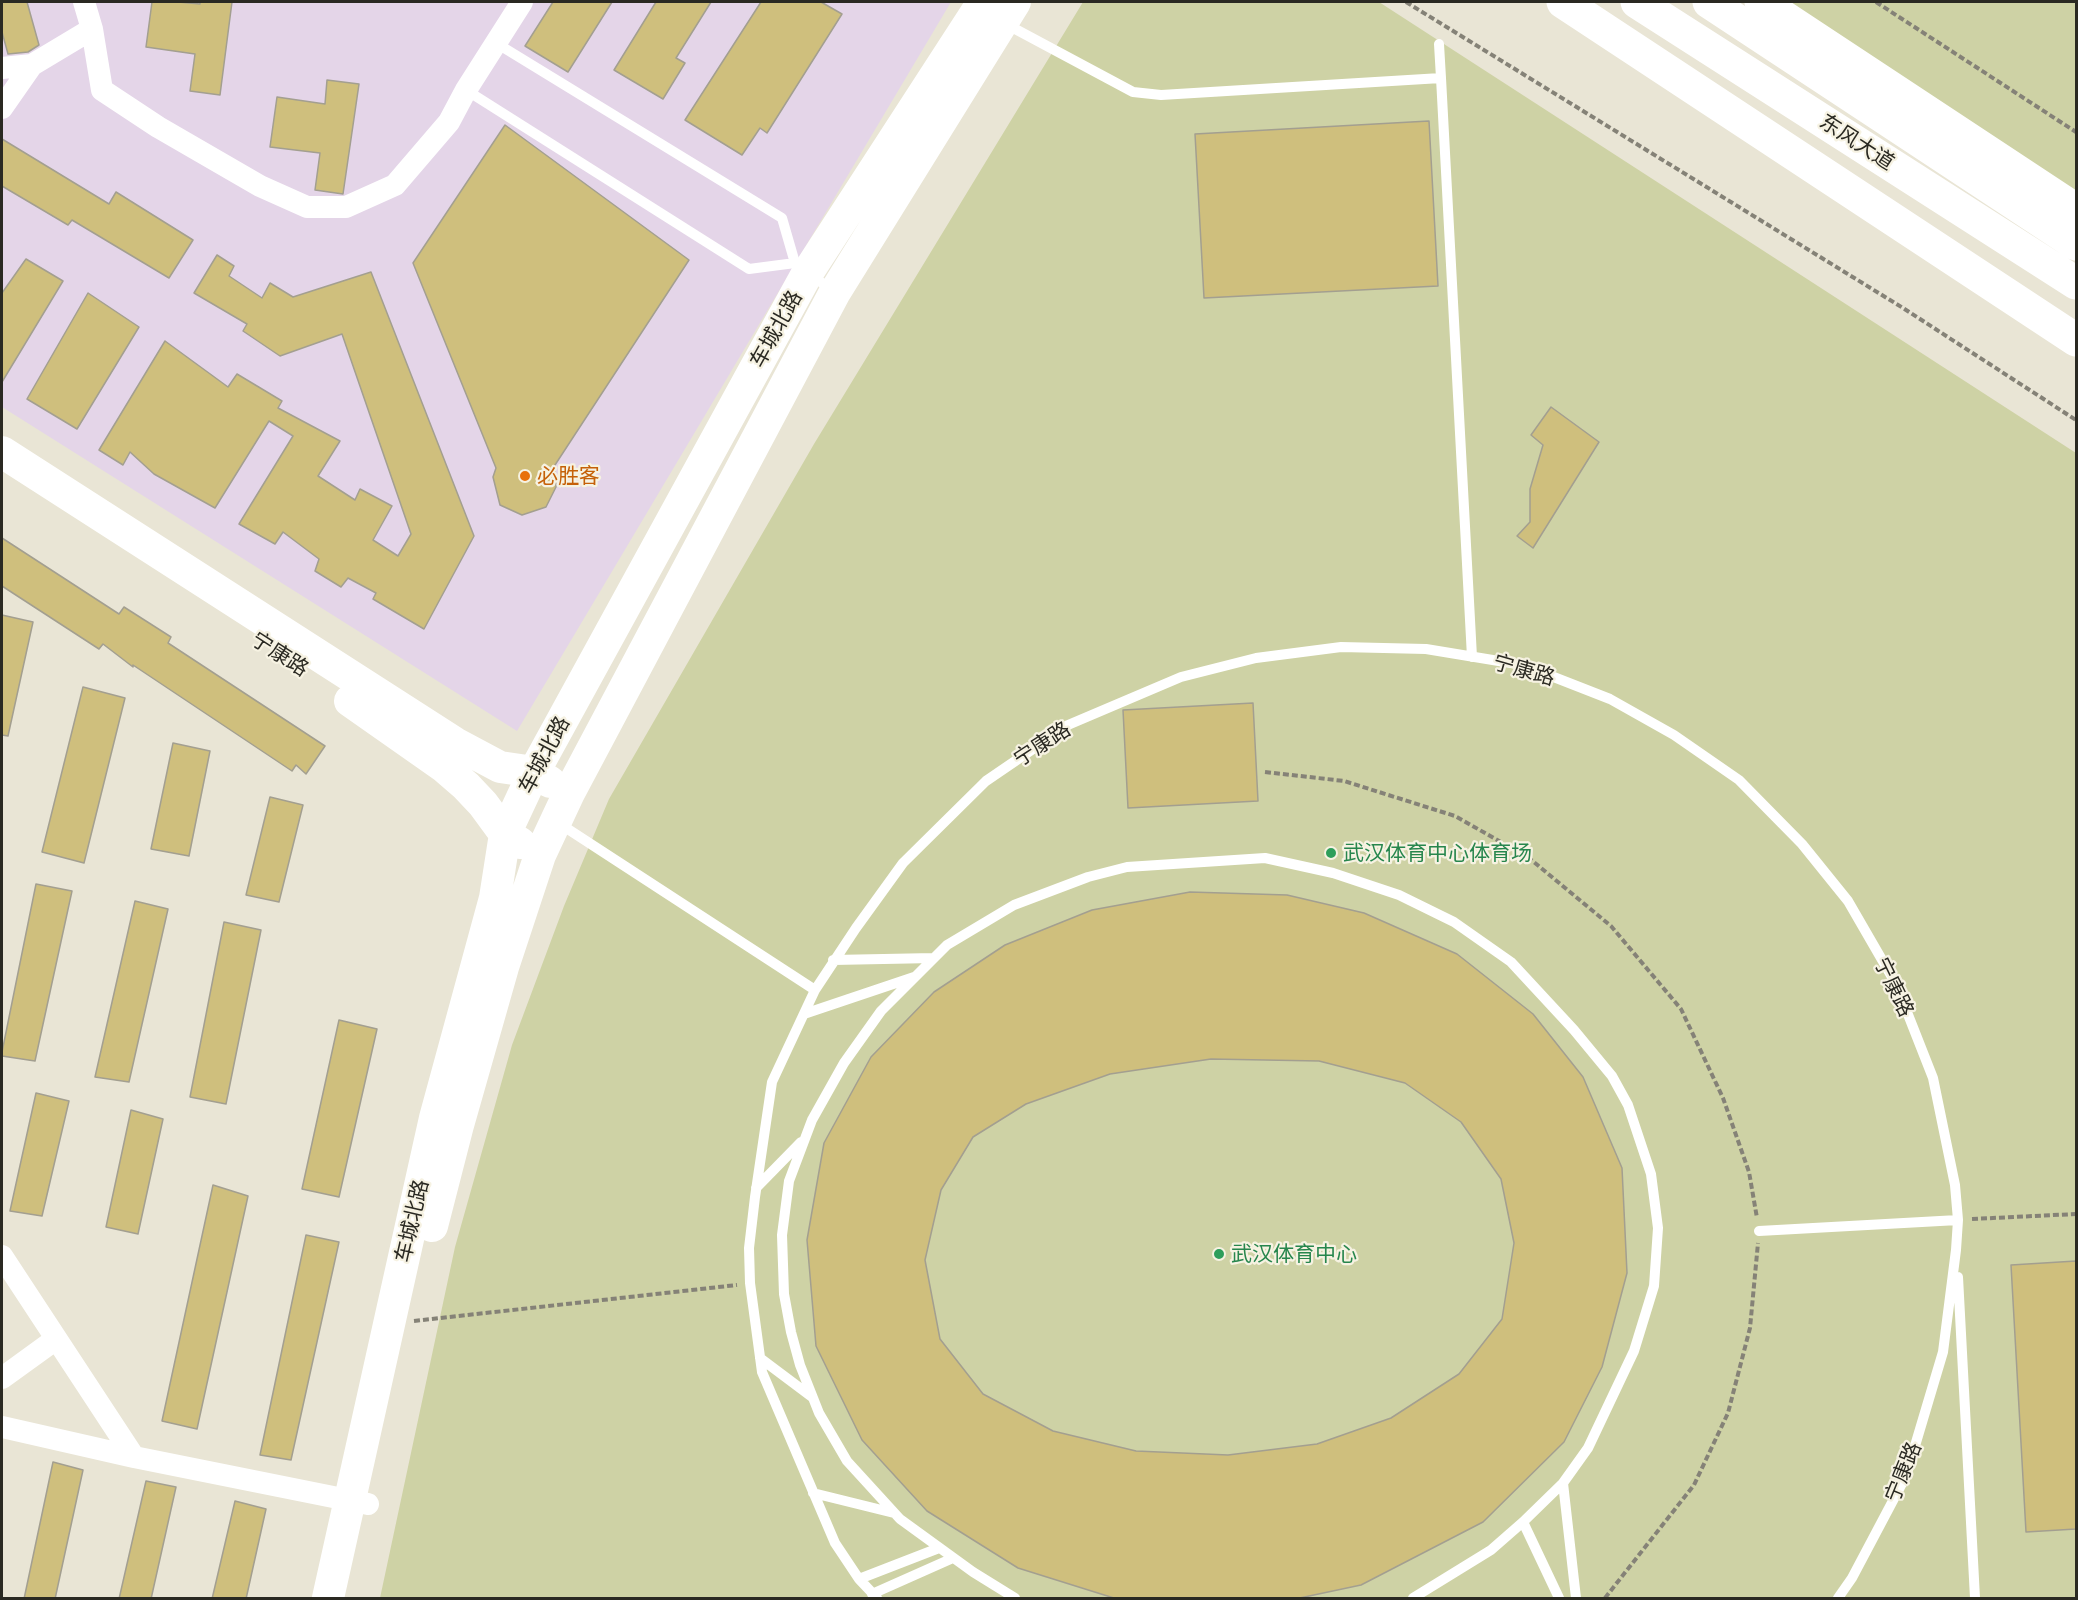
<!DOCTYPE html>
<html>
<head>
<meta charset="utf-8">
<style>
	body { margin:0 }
	#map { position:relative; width:2078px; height:1600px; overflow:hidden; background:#e9e5d5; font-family:Barlow,sans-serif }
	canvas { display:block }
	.frame { position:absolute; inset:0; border:3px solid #2a2922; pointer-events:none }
</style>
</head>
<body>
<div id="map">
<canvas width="2078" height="1600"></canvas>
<div class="frame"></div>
</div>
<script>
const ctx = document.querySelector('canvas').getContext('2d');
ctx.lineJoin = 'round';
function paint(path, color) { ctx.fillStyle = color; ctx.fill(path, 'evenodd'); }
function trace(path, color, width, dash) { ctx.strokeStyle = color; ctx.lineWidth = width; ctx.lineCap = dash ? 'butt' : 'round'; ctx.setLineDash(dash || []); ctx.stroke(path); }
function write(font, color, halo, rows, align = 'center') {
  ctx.font = font + ' Barlow,"Noto Sans SC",sans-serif'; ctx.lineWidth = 4.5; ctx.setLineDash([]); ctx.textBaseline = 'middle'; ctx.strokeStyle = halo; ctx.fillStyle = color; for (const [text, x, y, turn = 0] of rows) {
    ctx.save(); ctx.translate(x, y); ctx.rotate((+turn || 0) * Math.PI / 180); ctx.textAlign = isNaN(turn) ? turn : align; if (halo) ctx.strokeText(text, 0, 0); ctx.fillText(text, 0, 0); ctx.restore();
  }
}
paint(new Path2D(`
	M2,2H951L517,731L2,407Z`), '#e4d5e8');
paint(new Path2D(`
	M1083,2H1379L2076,453V1598H380L455,1247L512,1045L564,906L609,799L814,444Z
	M1766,2H2076V203Z`), '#ced2a5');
const building = new Path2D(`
	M2,2H27L39,45L28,52L8,54L2,32Z
	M152,2H178L200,4V2H232L220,95L190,91L195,54L146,47Z
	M553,2H612L568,72L525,46Z
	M656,2H711L676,58L685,63L663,99L614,70Z
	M761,2H821L842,14L767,133L760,128L742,155L685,120Z
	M327,80L359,84L343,194L315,190L320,153L270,147L277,97L325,104Z
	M1429,121L1438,286L1204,298L1195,134Z
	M505,125L689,260L555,465L556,487L546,507L522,515L500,505L493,477L496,468L413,263Z
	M2,139L109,204L116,192L193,240L169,278L72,220L68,225L2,186Z
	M217,255L234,266L229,276L262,298L270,283L293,297L371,272L474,536L424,629L373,599L376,593L348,578L341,587L315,571L319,559L283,532L275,544L239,524L293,436L269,421L215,508L154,474L130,452L123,465L99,450L165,341L228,387L237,374L282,401L278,408L340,441L318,476L355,500L360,489L392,506L373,540L398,556L411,534L342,334L280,356L243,331L247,324L194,293Z
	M26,259L63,281L2,382V293Z
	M88,293L139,327L77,429L27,399Z
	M1551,407L1599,442L1533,548L1517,536L1530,522V489L1543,445L1531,435Z
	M2,538L119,614L124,607L171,637L168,643L325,746L306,774L296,765L292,771L133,665V667L103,644L99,649L2,586Z
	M2,615L33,622L8,736L2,735Z
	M83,687L125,698L84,863L42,852Z
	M1253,703L1258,801L1128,808L1123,710Z
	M173,743L210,751L189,856L151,849Z
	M270,797L303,805L279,902L246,895Z
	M36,884L72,891L35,1061L2,1056V1052Z
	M1190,892L1287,895L1364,913L1457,954L1533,1014L1583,1077L1622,1168L1627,1273L1602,1367L1564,1442L1483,1522L1361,1585L1295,1599H1117L1018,1568L927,1511L862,1440L816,1346L807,1240L824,1143L871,1057L934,992L1005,945L1092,910ZM1211,1059L1319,1061L1405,1083L1461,1122L1501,1179L1514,1243L1502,1319L1459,1374L1391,1418L1317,1444L1228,1455L1136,1451L1053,1431L983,1394L940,1339L925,1260L941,1190L973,1137L1026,1104L1110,1074Z
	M135,901L168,909L129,1082L95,1077Z
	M224,922L261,930L226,1104L190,1097Z
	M339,1020L377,1029L339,1197L302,1189Z
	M36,1093L69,1101L42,1216L10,1211Z
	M131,1110L163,1119L138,1234L106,1227Z
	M213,1185L248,1196L197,1429L162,1421Z
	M306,1235L339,1242L291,1460L260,1455Z
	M2076,1261V1529L2026,1532L2011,1265Z
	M53,1462L83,1470L55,1599H24Z
	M146,1481L176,1487L151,1599H119Z
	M235,1501L266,1509L246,1599H212Z`);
paint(building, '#cfbf7d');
trace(building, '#a39f90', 1.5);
trace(new Path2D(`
	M1406,2L1903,308L2076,420
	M1876,2L2076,132
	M1265,772L1344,781L1455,816L1529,858L1611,926L1681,1009L1723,1098L1749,1172L1757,1218
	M1972,1219L2076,1214
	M414,1321L737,1285
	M1605,1598L1694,1485L1728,1413L1750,1328L1758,1243`), '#858277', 4, [6, 3]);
trace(new Path2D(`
	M1004,23L1133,92L1161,95L1441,78L1472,657
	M496,43L782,218L795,263
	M1439,44L1441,78
	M466,90L749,269L795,263L833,291
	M557,822L815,990L856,928L903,863L986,781L1068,725L1181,677L1256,658L1341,647L1426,649L1523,665L1610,699L1674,735L1739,780L1802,844L1848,901L1896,984L1933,1078L1955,1185L1958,1220L1956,1250L1943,1352L1906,1476L1852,1578L1838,1598
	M833,960L934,958
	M815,990L772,1082L755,1197L749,1248L750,1283L762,1372L835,1543L859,1579L877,1598
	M804,1014L914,977
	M756,1188L801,1142
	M1759,1231L1958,1220
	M1958,1277L1975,1598
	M760,1358L812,1397
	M1563,1483L1576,1598
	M813,1493L894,1513
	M1523,1522L1559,1598
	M859,1579L939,1548
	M872,1594L953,1558
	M1015,1598L973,1572L900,1519L847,1461L819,1413L800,1365L791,1332L784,1294L782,1235L789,1181L812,1120L844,1063L881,1011L947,945L1014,905L1088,877L1127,867L1265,858L1333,873L1399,895L1454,922L1511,962L1574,1030L1612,1076L1628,1105L1651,1174L1658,1228L1654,1286L1634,1351L1588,1448L1563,1483L1523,1522L1491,1550L1413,1598`), '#fff', 10);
trace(new Path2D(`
	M84,2L92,29L102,90L158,127L260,186L307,207H346L395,185L449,122L466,90L522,2
	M2,68L32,65
	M2,108L32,65L92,29
	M2,1256L134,1457
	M2,1378L56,1339
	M2,1427L134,1457L368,1504`), '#fff', 22);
trace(new Path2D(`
	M2,452L455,743L500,767L534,772L550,782
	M350,701L444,767L466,786L483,804L505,834L520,843
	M432,1226L458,1125L503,967L540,855L569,793L835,292L1015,2
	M328,1598L435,1118L495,898L505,834L534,772L808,272L983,2`), '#fff', 32);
trace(new Path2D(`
	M1563,2L2076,340
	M1761,2L2076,210`), '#fff', 33);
trace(new Path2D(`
	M1637,2L2076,283
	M1709,2L2076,244`), '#fff', 33);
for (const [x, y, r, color] of [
	[525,476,6,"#e8710a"],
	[1331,853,6,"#2e9e5b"],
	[1219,1254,6,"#2e9e5b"]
]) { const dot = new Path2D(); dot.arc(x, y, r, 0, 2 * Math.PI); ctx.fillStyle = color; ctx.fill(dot); trace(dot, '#f6f2e2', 2); }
write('21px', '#2a2922', '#f6f2e2', [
	["东风大道",1857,142,33],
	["车城北路",776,329,-61],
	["宁康路",280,654,33],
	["宁康路",1524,670,16],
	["宁康路",1042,744,-33],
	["车城北路",544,755,-62],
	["宁康路",1894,987,64],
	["车城北路",412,1221,-77],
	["宁康路",1903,1472,-68]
]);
write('21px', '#c56008', '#f6f2e2', [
	["必胜客",537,476]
], 'left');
write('21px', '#27864d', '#f6f2e2', [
	["武汉体育中心体育场",1343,853],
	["武汉体育中心",1231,1254]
], 'left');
</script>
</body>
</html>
